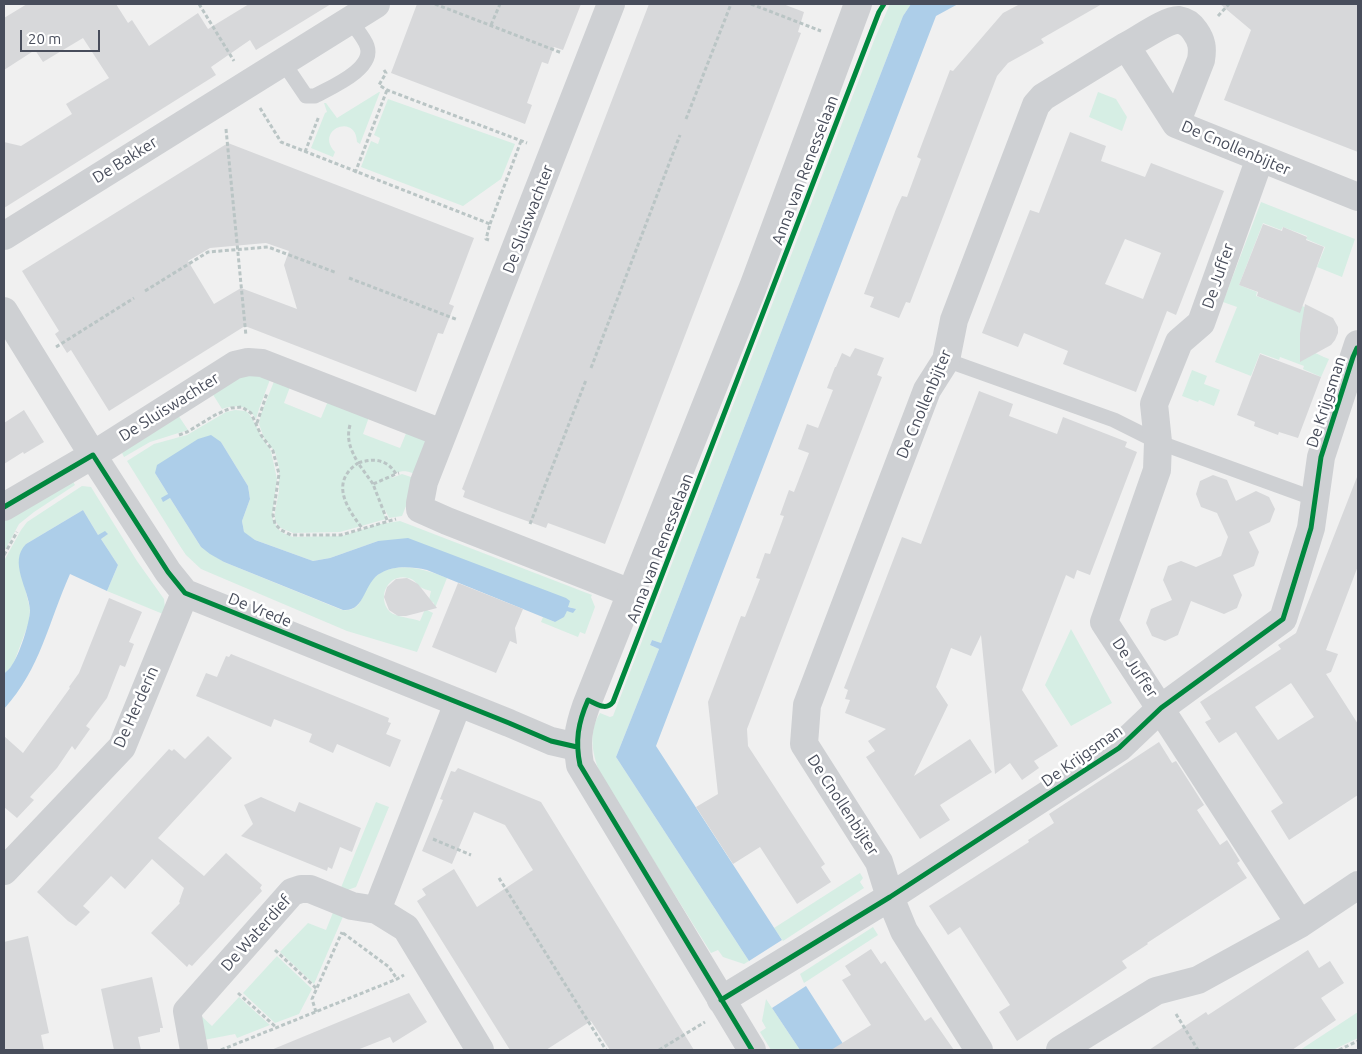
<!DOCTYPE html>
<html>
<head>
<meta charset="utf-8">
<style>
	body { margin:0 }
	#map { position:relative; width:1362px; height:1054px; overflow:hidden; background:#f0f0f0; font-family:Ubuntu,sans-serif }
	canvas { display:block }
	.frame { position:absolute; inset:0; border:5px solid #484d5b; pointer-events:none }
	.scale { position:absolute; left:20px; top:30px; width:80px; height:22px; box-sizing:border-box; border:2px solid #484d5b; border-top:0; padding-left:6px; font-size:15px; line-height:18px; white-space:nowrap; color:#484d5b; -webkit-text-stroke:4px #fff; paint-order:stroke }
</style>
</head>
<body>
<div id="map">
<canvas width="1362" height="1054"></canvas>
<div class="frame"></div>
<div class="scale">20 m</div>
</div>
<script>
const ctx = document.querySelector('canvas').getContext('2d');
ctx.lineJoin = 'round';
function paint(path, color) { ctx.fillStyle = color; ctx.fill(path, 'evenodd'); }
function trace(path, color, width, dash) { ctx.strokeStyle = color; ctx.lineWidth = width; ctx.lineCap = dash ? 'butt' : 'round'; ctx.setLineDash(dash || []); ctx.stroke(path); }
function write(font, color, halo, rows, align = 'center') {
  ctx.font = font + ' Ubuntu,sans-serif'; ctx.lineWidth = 5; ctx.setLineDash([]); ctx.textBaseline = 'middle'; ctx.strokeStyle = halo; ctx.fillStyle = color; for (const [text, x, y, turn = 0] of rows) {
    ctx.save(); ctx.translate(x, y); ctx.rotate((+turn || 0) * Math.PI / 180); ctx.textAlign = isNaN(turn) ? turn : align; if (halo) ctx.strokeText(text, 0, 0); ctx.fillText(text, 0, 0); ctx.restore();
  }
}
paint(new Path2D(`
	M890,4H911L903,16L661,643L652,640L650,645L659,649L616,757L749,961L744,964L723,957L718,950L711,953L601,776C593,756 587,733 600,713L610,717L613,716L875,38Z
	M379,92H380L360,144L357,142C356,112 314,130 335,152L333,157L311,148L325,113L327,112L324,103H326L337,118Z
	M1098,92L1116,99L1127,117L1122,131L1089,117Z
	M388,99L515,144L501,179L463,206L361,167L371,141L378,144L380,138L374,135Z
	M1261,202L1355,239L1342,277L1317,267L1325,247L1306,239L1307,236L1283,227L1281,230L1263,223L1239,285L1257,292L1256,296L1281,305L1302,306L1312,310C1292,339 1297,346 1329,359L1321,377L1303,369L1304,366L1280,357L1279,360L1260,353L1251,376L1215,362L1237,307L1223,302Z
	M1192,370L1207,376L1204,384L1220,390L1214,406L1199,400L1198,402L1182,396Z
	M241,374L271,377L259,409L256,419C248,405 237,404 222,409L212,393Z
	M275,379L290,387L284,403L321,418L328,401L369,417L363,434L400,448L407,431L426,440L418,475C405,470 403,470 390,475L392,478L402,474L417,479L402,516L389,518L385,510L383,511L386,519L340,532L293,533L281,528L278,525L275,520V512L279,491V467L275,452L264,438L259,424L261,414Z
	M235,410L246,411L250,415L262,437L271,451L277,479L272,517L278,529L283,533L293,537L342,536L380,524L400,521L592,595L591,597L595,607L585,634L580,632L578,637L541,622L543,617L555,622L567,611L575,609L378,541L330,558L313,561L255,540L244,533L242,521L250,499L248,486L221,442L155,473L168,494L163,501L170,498L201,547L224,562L342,610C363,612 361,594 370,582C390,558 423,568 447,578L435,608H433L434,603L429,600L431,591C428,590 423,589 420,587C416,583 414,579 408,578C388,573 376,598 390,612C396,617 412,618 420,621L425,609L433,613L417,652L347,631L201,569L186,555L180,546L127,461L154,444L187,435L226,412Z
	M178,415L188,430L150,442L124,457L120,449Z
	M71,478L75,485L34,512L19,524L4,552V520Z
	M82,486L91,487L137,561L164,599L165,608L163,614L107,591L118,565L101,539L107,534L98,535L83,510L26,544L19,563L30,609L29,622L13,665L4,674L5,559L21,530L27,522Z
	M1071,629L1112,703L1071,726L1045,685Z
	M376,802L389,807L356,887L345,891L340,890Z
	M860,873L863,878L860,882L864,888L783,941L774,928Z
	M334,910L345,912L314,984L280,952L308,923L326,930Z
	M873,927L878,935L804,983L800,974Z
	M277,956L312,989L299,1014L275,1023L243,993Z
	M239,997L270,1025L237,1038L235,1034L199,1041L198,1013L212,1026Z
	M766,999L800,1050H771L760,1032L766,1028L762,1021Z
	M1358,1012V1038L1333,1050H1300Z`), '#d6eee4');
paint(new Path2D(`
	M911,4H958L936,16L656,746L782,940L749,961L616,757L659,649L650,645L652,640L661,643L903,16Z
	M211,435L221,442L248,486L250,499L242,521L244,532L255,540L313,561L330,558L378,541L408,538L566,598L570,601L568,607L576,609L573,613L567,611L564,617L555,622L427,570C412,567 395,565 381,573C363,582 366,612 343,610L224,562L210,554L201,547L170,498L163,502L161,498L168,494L155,473L157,465L198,439Z
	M83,510L98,535L105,531L108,534L101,539L118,565L107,591L70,574C48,623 41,668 4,709V674C6,671 10,669 12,665C19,656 30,622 30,610C29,589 8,562 26,544Z
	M806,986L847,1050H800L772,1008Z`), '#adcee9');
paint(new Path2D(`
	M27,4H116L128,23L132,20L149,46L198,13L208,29L249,4H331L256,50L250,40L211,67L216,75L4,208V142L21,146L72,114L66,104L109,78L83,38L43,62L35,50L4,70V18Z
	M417,4H581L563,50L554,47L548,64L542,62L527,103L532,105L525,124L391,73Z
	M649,4H783L804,12L798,32L801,33L605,544L548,523L546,528L502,512L463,497L465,491L462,489Z
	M1020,4H1102L1041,39L1044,43L1008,63L997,76L910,303L906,302L899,318L870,307L874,297L864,294L896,209L902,196L907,197L921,159L917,157L950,70L953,71L1003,13Z
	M1220,4H1358V152L1224,100L1251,30Z
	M1070,132L1106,146L1101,161L1145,177L1151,163L1224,191L1176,315L1167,311L1136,392L1063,364L1068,351L1024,333L1018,347L982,333L1030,210L1039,213ZM1125,239L1161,253L1143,299L1105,284Z
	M228,143L474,238L449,304L454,306L443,334L438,333L416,392L245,326L109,411L71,350L67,353L55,334L59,331L22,271ZM266,243L289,251L284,265L297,309L241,288L214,304L188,261L210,248Z
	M1263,224L1282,231L1283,227L1307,237L1306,240L1324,247L1300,313L1257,296L1258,292L1239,285Z
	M1305,304L1333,318L1338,327V333L1335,340L1331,345L1300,362V333Z
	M855,348L884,358L877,375L882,377L747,729L748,746L825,864L821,867L831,882L797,904L760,847L733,864L696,807L718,794L708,702L741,616L745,617L760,579L756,578L765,553L770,554L784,516L780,515L789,490L794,492L809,453L798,449L806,427L807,424L818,428L833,390L827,388L835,367H836L842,353L850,357Z
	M1260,354L1321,377L1298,438L1279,432L1278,435L1254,426L1255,422L1237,415Z
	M979,391L1013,404L1009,416L1057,434L1063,417L1127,442L1125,447L1137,452L1090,575L1077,570L1074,579L1066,575L1022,690L1058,746L1034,761L1039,768L1022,780L1010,763L995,774L981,635L971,656L951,648L936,687L948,705L914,776L970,739L992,772L940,805L950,820L920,839L866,757L875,751L868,741L886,729L845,713L850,700L845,699L848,690L844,688L902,537L921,544Z
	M24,410L44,442L24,454L23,452L4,464V423Z
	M1213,475L1227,480L1236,501L1256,491L1269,497L1275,509L1270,522L1249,532L1259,552L1254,566L1233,575L1242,595L1237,608L1224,614L1191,601L1178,635L1165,641L1152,636L1146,623L1151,609L1172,600L1163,580L1168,566L1181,561L1196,567L1221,556L1228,537L1217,513L1201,507L1196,494L1200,481Z
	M1357,477H1358V566L1326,650L1338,654L1331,672L1326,674L1358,724V795L1289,840L1271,811L1283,803L1236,732L1219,743L1205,722L1211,719L1200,702L1281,649L1278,645L1296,633ZM1291,683L1314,717L1278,740L1255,707Z
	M407,578L418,584L437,608L406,616H398L389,610L384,597L387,587L396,579Z
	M458,583L523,609L515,628L517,644L510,641L496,673L432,647Z
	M109,598L142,612L129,642L134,644L125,667L120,665L107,698L86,726L90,729L75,750L72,746L57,768L30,797L34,800L17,818L4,807V736L23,753L70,688L69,687L79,673Z
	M231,654L389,718L388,722L391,723L386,734L401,740L390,767L337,744L333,753L309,742L312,734L274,719L271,727L196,696L206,673L217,677L226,656L229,657Z
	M208,736L232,758L158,838L204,876L226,853L262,885L260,888L262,891L192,966L189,964L187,967L151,933L180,903L179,902L184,888L152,859L125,889L111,876L83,906L90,912L76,926L68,921L37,892L169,749L172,751L174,749L185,759Z
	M1159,742L1172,763L1176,761L1204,805L1197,810L1220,845L1227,840L1240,861L1237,863L1247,878L1147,943L1148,944L1122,961L1127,968L1017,1041L999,1012L1010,1005L960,927L948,935L929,906L1029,842L1028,840L1054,823L1049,814Z
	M458,768L541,802L694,1050H610L591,1021L546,1050H510L417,901L426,895L422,889L454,869L477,907L533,870L505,825L474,812L452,864L422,851L443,800L440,799L451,771L455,772Z
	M261,797L295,812L299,802L361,828L352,852L340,847L332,869L328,867L327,871L241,836L253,824L244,805Z
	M28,936L49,1033L41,1035L44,1050H4V942Z
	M871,949L881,964L885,961L925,1021L931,1017L954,1050H831L871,1025L842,980L851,975L845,966Z
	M1308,950L1319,968L1330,961L1344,983L1321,998L1336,1020L1292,1050H1149L1206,1012L1208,1015Z
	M152,977L163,1028H160V1032L138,1037L141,1050H114L101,989Z
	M409,993L427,1022L393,1043L390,1037L357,1050H271Z`), '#d7d8da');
trace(new Path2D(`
	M199,4L234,61
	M435,4L562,53
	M751,4L821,31
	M1218,16L1229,4
	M491,25L500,4
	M384,70L386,73L379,85L387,90L527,143
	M260,108L281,142L490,224L486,239L489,240
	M686,119L731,4
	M226,129L246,336
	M305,152L319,116
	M355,173L387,90
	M490,224L521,141
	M349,278L458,320
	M145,291L208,252L268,247L337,273
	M56,347L134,298
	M591,368L680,135
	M257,423L267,393
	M350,425C346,440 351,450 358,463C330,482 346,507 362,528
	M179,435L187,432L215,415L231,408L242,407L251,413L261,435L273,451L279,474L273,515L275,524L281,530L291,535H341L396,519
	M373,484L358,463C374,458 387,459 396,474L399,473
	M387,520L373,484L396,474
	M530,524L586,380
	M4,555L17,532
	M433,839L471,855
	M499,878L606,1050
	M343,933L389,967L397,979
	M275,950L317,989
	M238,993L277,1028
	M316,1012L312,999L342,932
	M1176,1014L1198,1050
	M221,1050L397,979L404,975
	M659,1050L705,1022
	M1339,1050L1358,1041`), '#bac5c5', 3, [4, 2.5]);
trace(new Path2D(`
	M283,62L306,96H315C331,87 375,69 367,46C364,37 355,28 350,20
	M946,360L1114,420L1158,442L1315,499`), '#ced0d3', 15);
trace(new Path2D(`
	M611,4L424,482L420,503V509L447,521L631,593
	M1126,46C1138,40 1167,19 1179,20C1186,21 1191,25 1195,31C1202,41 1203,48 1201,60L1176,124
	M1260,158L1201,323L1179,342L1154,404L1158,442L1157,470L1104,622L1300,924
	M4,236L376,4
	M4,311L102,470L168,572L185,593L509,723L551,741L577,747
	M4,507L93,455L235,365L248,362L262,363L442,433
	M4,871L122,747L185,593
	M377,910L458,703
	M721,1000L890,897L1119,748L1161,708L1283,619L1311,528L1321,457L1358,344
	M194,1050L187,1011L292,892L301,889H310L352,906L377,910L406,928L480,1050
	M979,1050L904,931L890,897L879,862L804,744L807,705L927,390L946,360L954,320L1036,105L1043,97L1126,46L1176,124L1358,197
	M1060,1050L1156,991L1198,980L1300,924L1358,885`), '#ced0d3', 28);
trace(new Path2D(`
	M752,1050L580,765C576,741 578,729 586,706L753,287L858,4`), '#ced0d3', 28);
trace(new Path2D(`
	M4,507L93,455L168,572L185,593L509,723L551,741L577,747
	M721,1000L890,897L1119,748L1161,708L1283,619L1311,528L1321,457L1353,357L1357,348H1358
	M752,1050L580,765C575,741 578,723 588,700C597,704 606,711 613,702L879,12L884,4`), '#00873e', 5);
write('16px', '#484d5b', '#fff', [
	["De Cnollenbijter",1236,148,23],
	["De Bakker",125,160,-32],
	["Anna van Renesselaan",805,170,-69],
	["De Sluiswachter",528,219,-69],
	["De Juffer",1218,276,-71],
	["De Krijgsman",1326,402,-72],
	["De Cnollenbijter",924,404,-67],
	["De Sluiswachter",169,407,-32],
	["Anna van Renesselaan",660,548,-69],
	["De Vrede",260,610,22],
	["De Juffer",1135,668,56],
	["De Herderin",136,707,-66],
	["De Krijgsman",1082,756,-35],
	["De Cnollenbijter",843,805,57],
	["De Waterdief",256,933,-48]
]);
</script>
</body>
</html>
